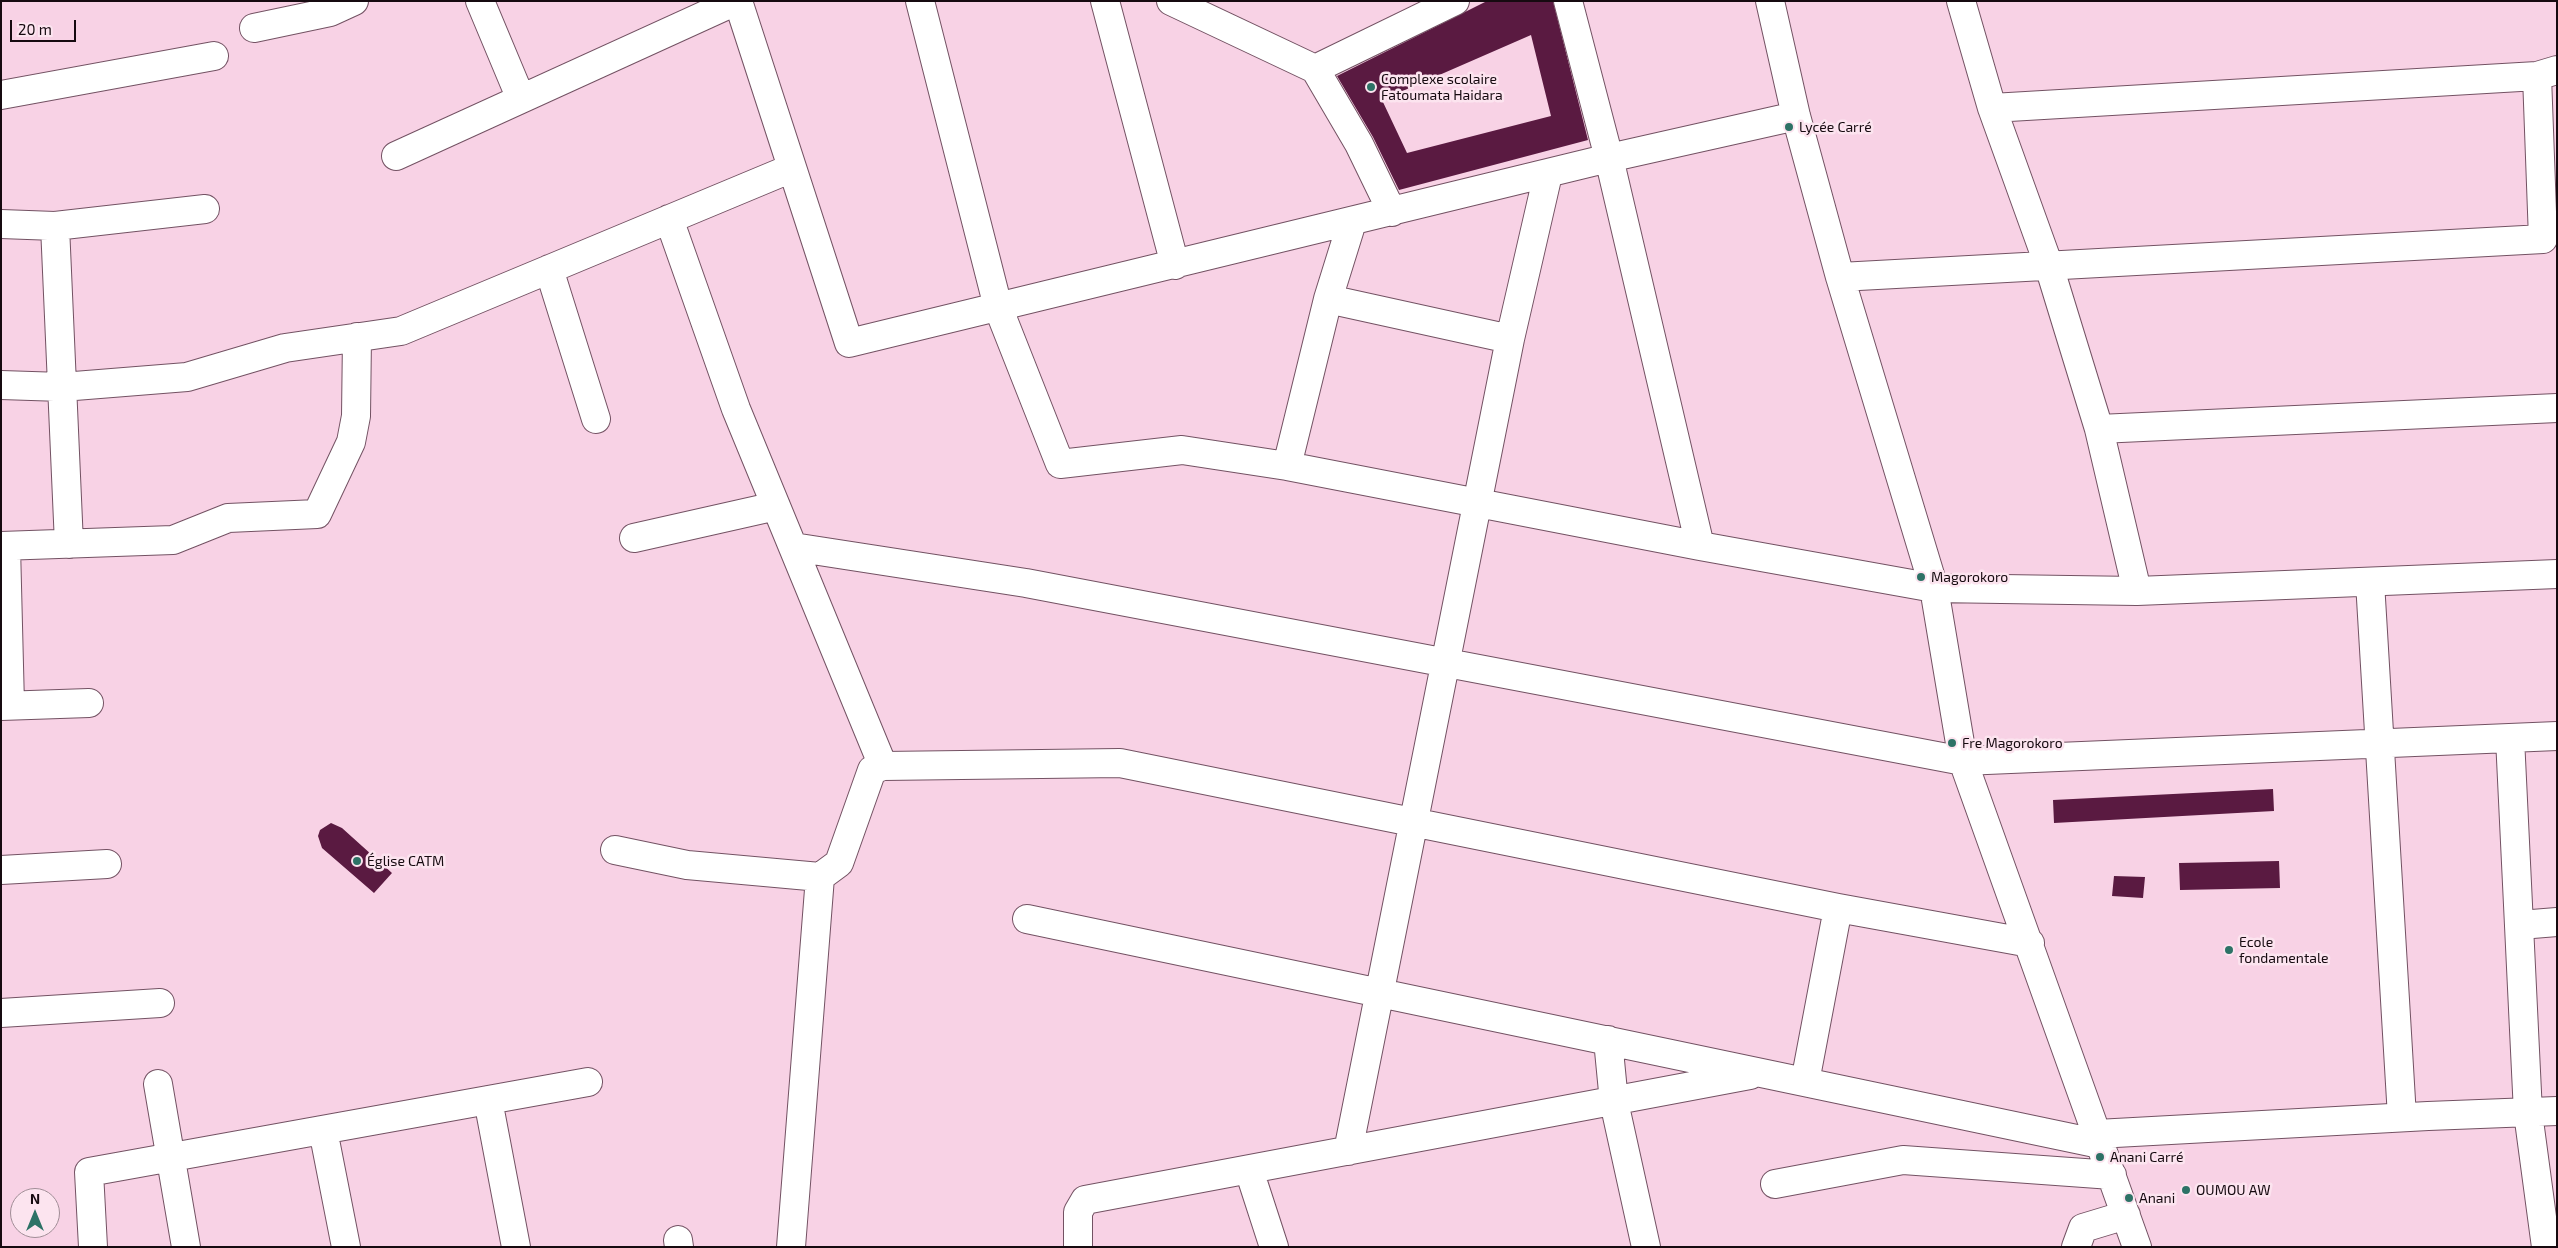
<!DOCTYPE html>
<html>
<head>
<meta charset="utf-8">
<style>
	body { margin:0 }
	#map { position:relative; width:2558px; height:1248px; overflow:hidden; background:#f8d2e5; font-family:"Exo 2",sans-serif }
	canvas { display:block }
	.frame { position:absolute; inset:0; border:2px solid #160a10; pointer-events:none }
	.north { position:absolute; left:10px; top:1188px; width:50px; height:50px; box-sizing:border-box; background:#fce4ef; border:1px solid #a08d96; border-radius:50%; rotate:0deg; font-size:14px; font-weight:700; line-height:20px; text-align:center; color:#160a10 }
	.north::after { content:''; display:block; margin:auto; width:18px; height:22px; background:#2d7266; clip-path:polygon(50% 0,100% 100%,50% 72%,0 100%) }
	.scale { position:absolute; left:10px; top:20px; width:66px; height:22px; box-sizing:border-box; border:2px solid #160a10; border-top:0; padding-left:6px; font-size:15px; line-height:18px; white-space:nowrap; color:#160a10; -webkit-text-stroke:4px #fce4ef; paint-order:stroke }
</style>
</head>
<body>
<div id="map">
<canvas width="2558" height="1248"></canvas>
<div class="frame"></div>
<div class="north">N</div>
<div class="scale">20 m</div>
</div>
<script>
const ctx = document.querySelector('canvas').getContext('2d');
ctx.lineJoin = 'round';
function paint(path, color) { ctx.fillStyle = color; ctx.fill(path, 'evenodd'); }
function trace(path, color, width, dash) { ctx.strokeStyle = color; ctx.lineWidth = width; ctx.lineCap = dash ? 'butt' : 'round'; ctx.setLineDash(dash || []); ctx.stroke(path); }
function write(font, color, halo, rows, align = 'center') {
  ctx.font = font + ' "Exo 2",sans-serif'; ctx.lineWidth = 5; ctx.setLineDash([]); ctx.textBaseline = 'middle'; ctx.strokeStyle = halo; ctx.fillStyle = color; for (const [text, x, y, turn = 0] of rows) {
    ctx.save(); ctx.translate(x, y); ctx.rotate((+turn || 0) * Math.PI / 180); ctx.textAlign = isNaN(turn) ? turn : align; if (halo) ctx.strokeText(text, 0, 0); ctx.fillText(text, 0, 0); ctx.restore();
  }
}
paint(new Path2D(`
	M1487,1H1553L1588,140L1399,190L1373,137L1337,76ZM1531,35L1551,116L1407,153L1382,100Z
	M2273,789L2274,811L2054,823L2053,800Z
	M331,823L342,828L392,873L374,893L322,848L318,836L320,830Z
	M2279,861L2280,888L2180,890L2179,863Z
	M2114,876L2145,877L2143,898L2112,896Z`), '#5a1a41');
const minor = new Path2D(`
	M480,1L521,99
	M738,1L849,343L1609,158L1796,116
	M920,1L998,307L1060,464L1182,450L1287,466L1700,546L1934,588L2137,591L2557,574
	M1105,1L1175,265
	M1171,1L1315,69L1359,144L1392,212
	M1568,1L1609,158L1700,546
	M1770,1L1796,116L1840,277L1934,588L1963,761L2137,1247
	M1961,1L1992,108L2049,266L2099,429L2137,591
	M254,28L330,12L354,1
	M1315,69L1455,1
	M1,95L214,56
	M1992,108L2537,76L2557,70
	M396,156L736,1
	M669,219L736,409L883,766
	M1,224L55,226L205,209
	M55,226L69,544
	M549,269L596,419
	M1840,277L2543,239L2537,76
	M1328,299L1510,339
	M1,385L62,387L187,377L285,348L401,331L792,168
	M2099,429L2557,408
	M1287,466L1328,299L1352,222
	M634,538L776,506
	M1,546L173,540L228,518L317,514L351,442L356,416L357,337
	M6,546L10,705
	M793,547L1026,583L1963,761L2557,736
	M2370,582L2402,1117
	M1,706L89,703
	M2510,738L2528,1113L2546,1247
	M615,850L687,865L820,877L839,863L872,770L883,766L1120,763L1838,908L2030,943
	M1,870L107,864
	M1027,919L2100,1144
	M2520,925L2557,922
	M1,1013L160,1003
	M1608,1040L1614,1102L1646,1247
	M1805,1082L1838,908
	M158,1084L186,1247
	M488,1100L516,1247
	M323,1130L346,1247
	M2097,1134L2428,1116L2557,1111
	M1348,1151L1510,339L1548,174
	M1249,1170L1274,1247
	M1775,1184L1903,1160L2112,1175
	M678,1240L679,1247
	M93,1247L89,1172L588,1082
	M791,1247L820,877
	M1078,1247V1212L1085,1200L1750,1075
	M2076,1247L2083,1228L2126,1215`);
trace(minor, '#735263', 30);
trace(minor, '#fff', 28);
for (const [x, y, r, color] of [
	[1371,87,5,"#2d7266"],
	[1789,127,5,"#2d7266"],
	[1921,577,5,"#2d7266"],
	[1952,743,5,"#2d7266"],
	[357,861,5,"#2d7266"],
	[2229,950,5,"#2d7266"],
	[2100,1157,5,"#2d7266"],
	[2186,1190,5,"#2d7266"],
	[2129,1198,5,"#2d7266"]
]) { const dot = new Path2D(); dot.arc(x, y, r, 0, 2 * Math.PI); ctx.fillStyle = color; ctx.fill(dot); trace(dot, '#fce4ef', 2); }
write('14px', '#160a10', '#fce4ef', [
	["Complexe scolaire",1381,79],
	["Fatoumata Haidara",1381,95],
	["Lycée Carré",1799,127],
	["Magorokoro",1931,577],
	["Fre Magorokoro",1962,743],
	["Église CATM",367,861],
	["Ecole",2239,942],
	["fondamentale",2239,958],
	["Anani Carré",2110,1157],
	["OUMOU AW",2196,1190],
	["Anani",2139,1198]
], 'left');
</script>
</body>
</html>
